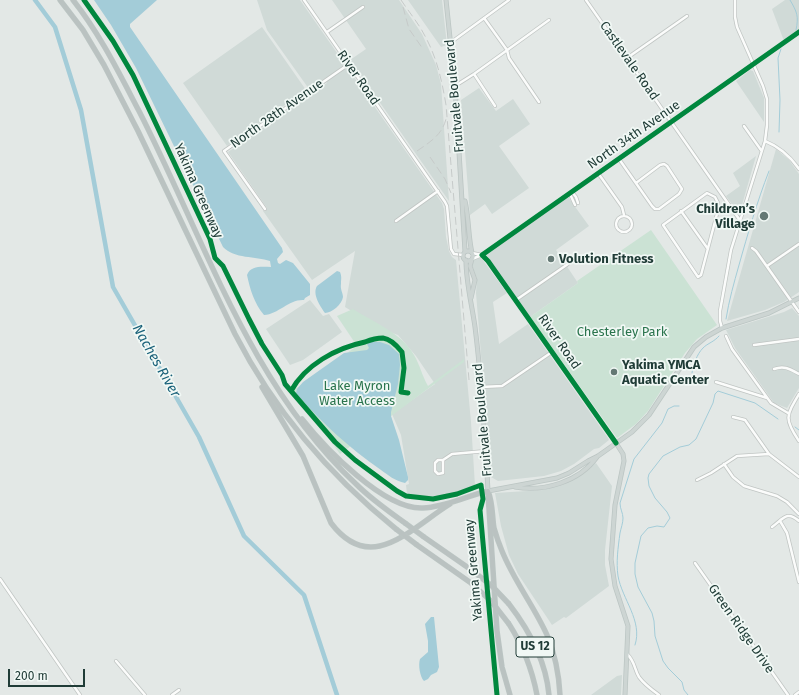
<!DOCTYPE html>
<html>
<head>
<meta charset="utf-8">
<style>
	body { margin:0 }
	#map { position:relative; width:799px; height:695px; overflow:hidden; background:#e3e8e6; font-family:"Fira Sans",sans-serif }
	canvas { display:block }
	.scale { position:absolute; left:8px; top:669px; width:77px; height:18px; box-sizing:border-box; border:2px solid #203c37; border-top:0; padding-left:5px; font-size:12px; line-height:14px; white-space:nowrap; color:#203c37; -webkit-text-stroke:3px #f1f8f5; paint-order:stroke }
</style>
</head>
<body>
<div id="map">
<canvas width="799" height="695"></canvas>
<div class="scale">200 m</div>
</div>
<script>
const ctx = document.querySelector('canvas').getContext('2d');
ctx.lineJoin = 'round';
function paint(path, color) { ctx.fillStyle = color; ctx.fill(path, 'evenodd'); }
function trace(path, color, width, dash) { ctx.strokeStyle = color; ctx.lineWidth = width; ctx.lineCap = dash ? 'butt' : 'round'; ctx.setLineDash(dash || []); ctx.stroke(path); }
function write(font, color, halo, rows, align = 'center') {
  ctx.font = font + ' "Fira Sans",sans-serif'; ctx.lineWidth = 3.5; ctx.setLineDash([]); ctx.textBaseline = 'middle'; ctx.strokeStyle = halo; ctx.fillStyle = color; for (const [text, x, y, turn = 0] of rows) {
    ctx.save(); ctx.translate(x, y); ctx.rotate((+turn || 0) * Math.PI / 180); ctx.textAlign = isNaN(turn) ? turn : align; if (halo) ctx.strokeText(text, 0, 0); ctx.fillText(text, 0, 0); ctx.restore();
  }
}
paint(new Path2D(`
	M257,0H300L442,203L444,209L446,237L449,251L452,257L456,260L471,422L475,486L456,494L435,497L407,494L406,485L409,484L401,435L392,414L435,384L416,356L398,335L379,328L345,307L355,251L312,280L263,211L267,208L228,152L327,83L324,79L309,89L267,30Z
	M332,0H399L422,34L436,65L441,84L449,201L350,60L366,49Z
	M408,0H442L447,45L441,47Z
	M785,0H799V30L784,41L772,9Z
	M262,27L306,90L227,146L183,83Z
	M750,70L753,71L764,98V122L736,81Z
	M479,88L496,111L513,99L530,124L499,146L529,188L492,214L485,204L470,215L461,100Z
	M776,149L789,160L799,174V292L784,302L765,310L727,321Z
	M756,156L740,212L738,213L726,196L740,186L733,173Z
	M568,197L589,226L556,250L578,283L530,317L486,254Z
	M479,257L482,259L507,293L493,302L499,344L528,324L608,438L609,440L599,448L594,449L574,464L561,471L544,476L498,481L491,477L476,293L477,279L472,265L475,258Z
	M310,300L323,316L329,314L342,332L303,360L290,365L266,329Z
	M792,308L799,316V388L787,408L774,403L735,348L726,330L784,312Z
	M596,463L612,486L605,550V565L609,586L566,618L564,617L552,625L518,574L509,555L501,526L495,493L543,490L562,484L580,475Z
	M622,675L621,695H591L617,676Z`), '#d0dad7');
paint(new Path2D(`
	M651,230L717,325L697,339L685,353L648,411L636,424L617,438L530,317L578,283L577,281Z
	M353,309C373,322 402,333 414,355C420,365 422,376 428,386L464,359V362L340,454L294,390L357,346L337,316Z`), '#cbe2d4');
paint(new Path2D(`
	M94,0H157L130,24V27L282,248L283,252L277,259L278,263L280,264L286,260L293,263L310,284V295L305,298L304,300C289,299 279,314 264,315C254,303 250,289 247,275C251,265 262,267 271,267L270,261C256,256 234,259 223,247L136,68L111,25Z
	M337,271L340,272C342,277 341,279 341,284C340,289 343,293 343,297C342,304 332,313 325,313C320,306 312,294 317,286Z
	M370,342H380L389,345L399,354L400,365L398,384L391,412V416L399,440L408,477V480L405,483C395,481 388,475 381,470C349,448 321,422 296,393L297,389L303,382L344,353L367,350L369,348L367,344Z
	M431,617H434L439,667L437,672L431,675L428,679L424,681C420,677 418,665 420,659L428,652V641L425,624Z`), '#a3ccd8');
trace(new Path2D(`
	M790,0C797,12 799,16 796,30
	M779,132L780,100L778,58L781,49
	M726,319C729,300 734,283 739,265C748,233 757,202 769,171
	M692,373C693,365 697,354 703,348C708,343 714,342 719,336
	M795,427L799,430
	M635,645C643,621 622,599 618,576C616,562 618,548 620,533C621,528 623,523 623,518C623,513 620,509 620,503L634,459L662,423L668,409L674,406H679
	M688,695L684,690L682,682L668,668L663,661L655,636L654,621L652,613L638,587L635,574V563L641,536L648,528L657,526L664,527L670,518L667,512L655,498L649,486L648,478L649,474L663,456L680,447L689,445L696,439L713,403L715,394L718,391L755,403L778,419`), '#a3ccd8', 1);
trace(new Path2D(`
	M35,0L55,27L81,110L113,287L199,437L244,536L304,595L337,695`), '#a3ccd8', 4.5);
const minor = new Path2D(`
	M304,0L445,202L447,206L451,249L454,254L463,255
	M586,0L739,219
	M484,18L507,50L509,58L539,102
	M327,32L363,7
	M450,43L509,0
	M627,58L687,16
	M474,74L495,106
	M455,86L474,74L549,20
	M744,126L761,150
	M765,141C780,147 790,156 799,169
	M619,159L652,206L655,209H659L679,194L682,189L667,166L664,164L660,165L636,183
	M598,173L622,207L624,215
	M572,192L576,197L578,203
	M707,193L715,197L718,203V210L701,275L698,277L663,225Z
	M570,194L575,205
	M265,209L224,151L349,64
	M681,211L708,249
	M616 224a8 8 0 1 1 16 0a8 8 0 1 1-16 0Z
	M396,221L438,191
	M752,248L756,251L799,312
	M472,259L482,255L472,253
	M767,266L799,244
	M516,300L568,264
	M722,328L720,321V311L731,250L765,141L767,125V99L763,86L737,27L735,17V0
	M726,336L732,349L771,403L788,413
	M754,345L799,339
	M774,369C784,365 790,369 799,374
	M716,382L767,398
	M481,387L502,386L552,352
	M799,394C786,416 784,419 799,441
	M733,417L745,420L769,454
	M616,443L488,261L482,255L799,32
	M443,460H438L435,463V471L438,474L443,473V460L452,454L486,451
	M724,464L733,477L744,486L777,496L787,502L799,514
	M697,480L711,473L737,456L769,454L799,477
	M780,521L787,533L799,582
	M772,527C783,519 787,510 799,521
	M695,563L788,695
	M0,579L80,695
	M627,654C635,661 634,669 639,677C644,684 652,690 659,695
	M116,661L145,695
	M172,695L179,690
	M795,695L799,692`);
const major = new Path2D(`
	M446,0L455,86L465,251
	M465,201C469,218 468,236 472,253
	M463 256a5 5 0 1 1 10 0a5 5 0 1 1-10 0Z
	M466,260C466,283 472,305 475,327C482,381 485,437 488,491L557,478L569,473L588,461L598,456L632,432L649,415L694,347L706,337L722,328L769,313L799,298
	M471,298L475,280L470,266L472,259
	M616,443L623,454L624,461L615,505L611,559L615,586L628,626L625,695
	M515,487C544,492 579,482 597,457`);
const highway = new Path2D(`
	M60,0L83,30L104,65L138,131L235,334C274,410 329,475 396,529
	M73,0C100,34 119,73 139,111C204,238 249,384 356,484C371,499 388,511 405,523
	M262,387L303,456L331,523C371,576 411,528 450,504
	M302,419C325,448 384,510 423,508C446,507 466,496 488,491
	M488,491C493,503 492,516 494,528C496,535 499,544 502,551C514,581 534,606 547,635C555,654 559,675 560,695
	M488,494L497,631L502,667L510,695
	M424,537L470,569
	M417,545L471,583
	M509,604C529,630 546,661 549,695
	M509,624C523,646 532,669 537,695`);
trace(minor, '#c0c5c3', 4);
trace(major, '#bbc5c3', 5);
trace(highway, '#bbc5c3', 5.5);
trace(minor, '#fbfcfb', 2.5);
trace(major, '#cdd5d3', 3.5);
trace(highway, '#bac2c1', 4);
trace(new Path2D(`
	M401,0C409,12 419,24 425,36C437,58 442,81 446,105L469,380
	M403,7L409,29L423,49
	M417,151C430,142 442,135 446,119
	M430,157L445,179L451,193`), '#c6cac9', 1, [8, 4]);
const highwayBridge = new Path2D(`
	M405,523L424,537
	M396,529L417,545
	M470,569L492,586L509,604
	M471,583L491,601L509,624`);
trace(highwayBridge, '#bbc5c3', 5.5, []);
trace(highwayBridge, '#bac2c1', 4);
trace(new Path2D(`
	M84,0L113,41L133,75L210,239L215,258L223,266L249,319L262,344L282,375L285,384L335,442L355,460L397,491L406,496L433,499L457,494L481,485L483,499L480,510L497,695
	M291,391C305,365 336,348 365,342C370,340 377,338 383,338C391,339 398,347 402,352L404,368L401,392L408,393
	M616,443L488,261L482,255L799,32`), '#00873e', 5);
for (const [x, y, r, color] of [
	[764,216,5,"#647874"],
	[551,259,4,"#647874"],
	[614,372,4,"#647874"]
]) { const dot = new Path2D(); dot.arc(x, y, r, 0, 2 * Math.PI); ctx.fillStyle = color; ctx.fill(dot); trace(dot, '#f1f8f5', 1.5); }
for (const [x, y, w] of [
	[535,647,38]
]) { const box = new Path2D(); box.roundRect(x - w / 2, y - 10, w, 20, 3); ctx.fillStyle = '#f1f8f5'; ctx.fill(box); trace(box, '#203c37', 1); }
write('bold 12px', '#203c37', null, [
	["US 12",535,647]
]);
write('13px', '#203c37', '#f1f8f5', [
	["Castlevale Road",629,61,55],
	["River Road",358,78,55],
	["Fruitvale Boulevard",455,96,-95],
	["North 28th Avenue",277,114,-35],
	["North 34th Avenue",634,135,-35],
	["Yakima Greenway",198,191,66],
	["River Road",559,342,55],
	["Fruitvale Boulevard",483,420,-95],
	["Yakima Greenway",474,570,-95],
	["Green Ridge Drive",741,629,55]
]);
write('bold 13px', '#203c37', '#f1f8f5', [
	["Children’s",755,209,"right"],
	["Village",755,224,"right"],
	["Volution Fitness",559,259],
	["Yakima YMCA",622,365],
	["Aquatic Center",622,380]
], 'left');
write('13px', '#2a744d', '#f1f8f5', [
	["Chesterley Park",622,332],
	["Lake Myron",357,386],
	["Water Access",357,401]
]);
write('italic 14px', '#196179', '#f1f8f5', [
	["Naches River",156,361,60]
]);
</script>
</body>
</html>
